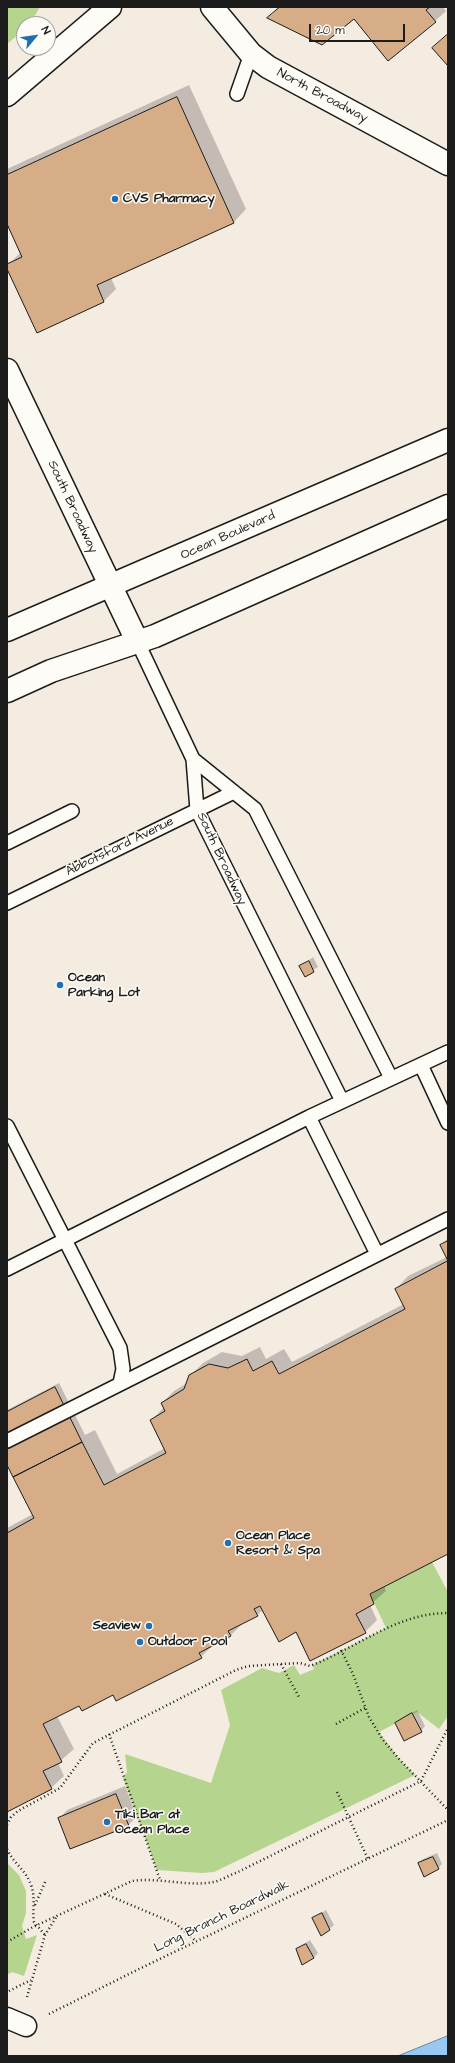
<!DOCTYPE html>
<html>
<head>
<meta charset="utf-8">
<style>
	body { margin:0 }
	#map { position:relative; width:455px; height:2063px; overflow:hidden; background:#f5ece1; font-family:"Architects Daughter",sans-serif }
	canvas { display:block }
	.frame { position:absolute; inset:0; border:8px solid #1c1c1c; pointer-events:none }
	.north { position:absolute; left:16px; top:16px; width:40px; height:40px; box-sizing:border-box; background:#fdfcf7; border:1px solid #a3a29f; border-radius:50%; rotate:61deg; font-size:11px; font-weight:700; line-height:16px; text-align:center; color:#1c1c1c }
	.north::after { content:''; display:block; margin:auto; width:14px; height:18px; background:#1f6fb2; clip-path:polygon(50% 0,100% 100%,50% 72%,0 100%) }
	.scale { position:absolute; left:309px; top:24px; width:96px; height:18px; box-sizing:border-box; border:2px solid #1c1c1c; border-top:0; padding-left:5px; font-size:12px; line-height:14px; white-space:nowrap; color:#1c1c1c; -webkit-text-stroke:3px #fdfcf7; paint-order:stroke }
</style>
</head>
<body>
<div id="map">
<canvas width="455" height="2063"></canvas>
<div class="frame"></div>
<div class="north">N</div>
<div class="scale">20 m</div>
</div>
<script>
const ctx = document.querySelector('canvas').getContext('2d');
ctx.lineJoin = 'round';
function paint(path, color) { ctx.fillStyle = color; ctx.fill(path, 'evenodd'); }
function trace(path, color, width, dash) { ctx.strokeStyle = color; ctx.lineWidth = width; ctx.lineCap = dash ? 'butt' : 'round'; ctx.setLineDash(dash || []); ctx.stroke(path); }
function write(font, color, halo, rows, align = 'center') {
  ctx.font = font + ' "Architects Daughter",sans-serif'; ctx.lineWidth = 3; ctx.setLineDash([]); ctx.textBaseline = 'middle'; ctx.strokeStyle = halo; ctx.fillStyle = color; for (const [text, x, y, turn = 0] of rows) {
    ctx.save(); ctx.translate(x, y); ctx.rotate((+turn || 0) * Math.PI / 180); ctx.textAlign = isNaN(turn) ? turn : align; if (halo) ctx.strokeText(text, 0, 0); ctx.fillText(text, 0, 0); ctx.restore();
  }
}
paint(new Path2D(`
	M7,7H40L31,22L24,24V30L7,44Z
	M432,1562L448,1592V1716L439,1729L417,1712L379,1732L400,1760L415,1775L214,1872L202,1873L157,1870L123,1778L127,1772L125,1754L211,1783L230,1725L221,1690L262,1668L279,1673L294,1665L300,1675L314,1669L312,1665L386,1628L370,1594Z
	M7,1863L19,1875L26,1891V1913L22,1926L26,1939L37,1935L24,1976L12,1972L7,1975Z`), '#b5d58e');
const water = new Path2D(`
	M448,2036V2056H398Z`);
paint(water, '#97c9f3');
trace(water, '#66849d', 1);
paint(new Path2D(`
	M279,7H443L446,11L435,21L354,18H269Z
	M189,85L246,209L234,222L111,278L116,289L104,301L37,332L7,266L21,252L7,221V169Z
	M313,957L318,967L305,975L301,966Z
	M448,1238V1553L384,1586L386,1591L370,1605L377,1620L365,1632L297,1631L263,1610L257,1615L243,1623L231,1635L214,1644L201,1657L113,1693L79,1704L57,1716L74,1749L58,1763L64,1776L51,1788L7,1811V1528L33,1514L7,1463V1410L59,1383L85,1435L95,1430L117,1474L165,1448L152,1420L164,1407L162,1403L174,1391L187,1383L190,1376L203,1363L222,1352L242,1356L260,1347L266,1359L284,1349L292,1362L404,1304L396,1289L408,1276L447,1257L441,1245Z
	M417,1710L425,1726L421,1731L396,1723Z
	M125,1786L137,1817L128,1825L59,1819L67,1810Z
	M437,1853L442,1864L438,1868L419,1863L423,1859Z
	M326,1910L334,1925L329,1929L313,1919Z
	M310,1940L318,1953L313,1958L297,1949Z`), '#0003');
const building = new Path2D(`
	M280,7H430L426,10L436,22L388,61L354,19L322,45L267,18Z
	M448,34V66L432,48Z
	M177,97L234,223L97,285L104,302L37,333L7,269V264L22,257L7,224V175Z
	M309,961L314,972L305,977L299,966Z
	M448,1241V1261L440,1245Z
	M448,1261V1554L370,1594L374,1604L356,1614L366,1633L310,1661L296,1632L279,1642L260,1606L254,1609L258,1616L228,1631L231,1636L199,1653L202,1658L116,1701L113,1695L82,1711L79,1706L43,1724L62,1762L43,1771L52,1789L7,1812V1533L34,1518L13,1477L82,1442L104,1485L166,1453L150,1420L165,1411L161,1403L184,1389L189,1375L209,1364L228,1368L247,1359L253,1371L272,1361L279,1374L405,1309L395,1289Z
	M55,1387L82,1442L13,1477L7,1465V1412Z
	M412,1713L422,1732L404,1741L395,1723Z
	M116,1794L129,1826L70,1849L58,1818Z
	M433,1857L439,1869L424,1877L418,1863Z
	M322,1913L330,1930L321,1936L312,1918Z
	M306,1944L314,1958L302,1965L296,1949Z`);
paint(building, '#d6ad87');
trace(building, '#1c1c1c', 1);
const service = new Path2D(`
	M237,94L251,54
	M138,643L193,759L197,810L342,1101
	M193,759L255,809L391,1078
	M7,843L72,811
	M7,903L234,792
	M421,1065L448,1123
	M309,1117L377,1254
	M7,1126L120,1348L123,1369L120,1383
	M7,1269L309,1117L448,1052
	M7,1441L448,1219`);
const pedestrian = new Path2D(`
	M7,2018L26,2026`);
const minor = new Path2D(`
	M212,7L251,54L268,67L448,164`);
const tertiary = new Path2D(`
	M7,95L110,7
	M7,370L138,643`);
const secondary = new Path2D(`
	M7,630L448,440
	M7,691L51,671L155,636L448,506`);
trace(service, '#1c1c1c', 16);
trace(pedestrian, '#1c1c1c', 23);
trace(minor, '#1c1c1c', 25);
trace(tertiary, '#1c1c1c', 25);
trace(secondary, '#1c1c1c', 25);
trace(new Path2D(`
	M341,1650L353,1674L369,1717L383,1740L400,1760L448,1810
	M281,1664L300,1699
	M336,1724L365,1708
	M109,1734L160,1880
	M337,1792L368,1859
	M7,1825L11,1817L18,1811L60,1788L93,1743L236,1670L248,1666L300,1663L310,1666C357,1648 396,1613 448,1613
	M7,1849C13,1863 26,1870 31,1885C36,1898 32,1910 34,1922L45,1935
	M105,1894L176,1924L196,1941
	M35,1905L46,1880
	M7,1942L33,1927L132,1881C159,1877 188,1887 214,1882C222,1880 230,1875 238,1872L421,1781L448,1728
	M9,1991L31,1980
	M27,1997L45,1935L57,1916
	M49,2014L139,1969L448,1820`), '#1c1c1c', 2.5, [1, 3]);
trace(service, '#fdfcf7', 13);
trace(pedestrian, '#fdfcf7', 20);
trace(minor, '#fdfcf7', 22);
trace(tertiary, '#fdfcf7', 22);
trace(secondary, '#fdfcf7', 22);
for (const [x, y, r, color] of [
	[115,199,4,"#1f6fb2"],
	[60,985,4,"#1f6fb2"],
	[228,1543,4,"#1f6fb2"],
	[149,1626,4,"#1f6fb2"],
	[140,1642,4,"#1f6fb2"],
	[107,1822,4,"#1f6fb2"]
]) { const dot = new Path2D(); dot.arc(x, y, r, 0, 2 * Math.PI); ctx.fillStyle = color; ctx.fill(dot); trace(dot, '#fdfcf7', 1.5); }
write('13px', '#1c1c1c', '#fdfcf7', [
	["North Broadway",322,96,28],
	["South Broadway",72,507,65],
	["Ocean Boulevard",228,536,-24],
	["Abbotsford Avenue",120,847,-26],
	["South Broadway",221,859,65],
	["Long Branch Boardwalk",222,1917,-26]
]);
write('bold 13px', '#1c1c1c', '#fdfcf7', [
	["CVS Pharmacy",123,199],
	["Ocean",68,978],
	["Parking Lot",68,993],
	["Ocean Place",236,1536],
	["Resort & Spa",236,1551],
	["Seaview",141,1626,"right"],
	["Outdoor Pool",148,1642],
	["Tiki Bar at",115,1815],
	["Ocean Place",115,1830]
], 'left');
</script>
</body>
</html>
